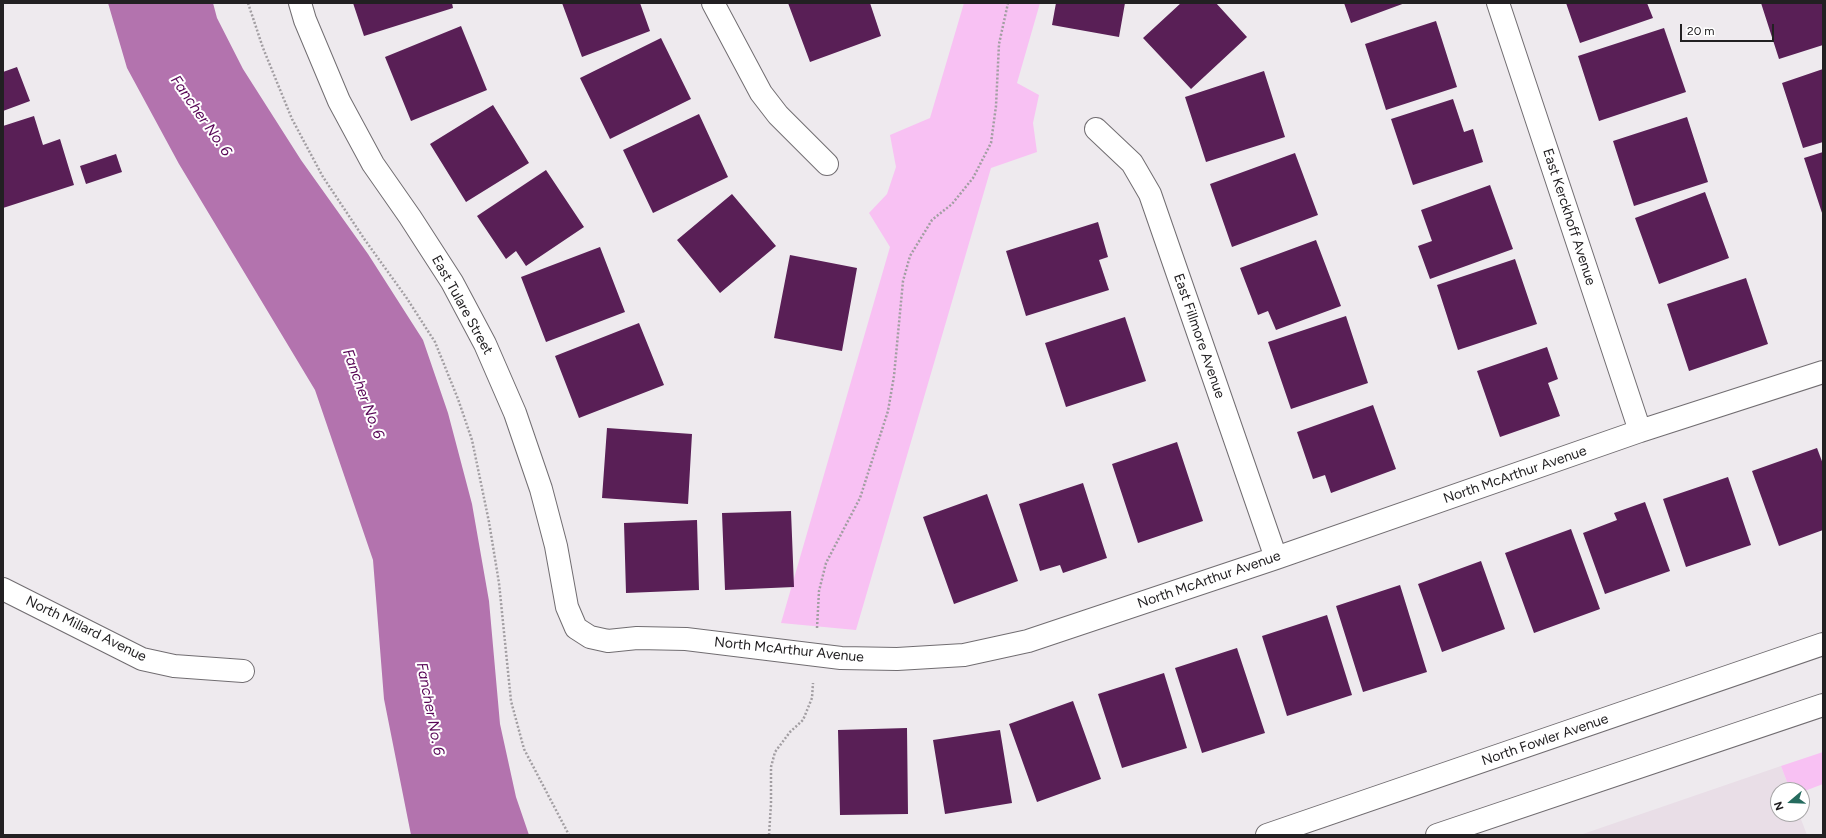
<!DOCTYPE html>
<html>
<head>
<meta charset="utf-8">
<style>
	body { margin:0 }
	#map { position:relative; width:1826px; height:838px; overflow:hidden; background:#eeeaee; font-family:Figtree,sans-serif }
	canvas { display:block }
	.frame { position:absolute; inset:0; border:4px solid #222022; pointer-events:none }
	.north { position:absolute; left:1770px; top:782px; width:40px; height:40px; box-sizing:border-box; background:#fff; border:1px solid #a7a6a7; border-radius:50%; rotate:251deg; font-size:11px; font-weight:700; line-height:16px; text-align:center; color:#222022 }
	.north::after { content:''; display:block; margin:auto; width:14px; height:18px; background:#256b5e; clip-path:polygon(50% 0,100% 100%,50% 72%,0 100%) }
	.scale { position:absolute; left:1680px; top:24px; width:94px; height:18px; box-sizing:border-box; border:2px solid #222022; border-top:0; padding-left:5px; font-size:12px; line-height:14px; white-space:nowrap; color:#222022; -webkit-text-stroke:3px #fff; paint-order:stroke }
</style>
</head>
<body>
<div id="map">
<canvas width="1826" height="838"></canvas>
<div class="frame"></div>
<div class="north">N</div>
<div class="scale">20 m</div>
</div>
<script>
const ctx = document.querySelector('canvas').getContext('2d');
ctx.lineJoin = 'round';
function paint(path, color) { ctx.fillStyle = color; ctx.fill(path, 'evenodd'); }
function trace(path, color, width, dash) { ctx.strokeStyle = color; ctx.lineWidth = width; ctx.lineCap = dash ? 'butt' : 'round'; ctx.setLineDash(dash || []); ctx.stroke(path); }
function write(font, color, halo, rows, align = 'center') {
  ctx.font = font + ' Figtree,sans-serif'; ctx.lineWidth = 4; ctx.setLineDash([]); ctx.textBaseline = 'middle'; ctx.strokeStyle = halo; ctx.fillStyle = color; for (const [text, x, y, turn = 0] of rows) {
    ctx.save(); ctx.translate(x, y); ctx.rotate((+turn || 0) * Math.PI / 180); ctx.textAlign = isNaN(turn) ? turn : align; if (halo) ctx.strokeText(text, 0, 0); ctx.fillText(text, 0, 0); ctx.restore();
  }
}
paint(new Path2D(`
	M1781,766L1790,790H1778V814H1799L1807,835H1580Z`), '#e9dee7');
paint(new Path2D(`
	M964,3H1040L1017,83L1039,95L1033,123L1037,152L991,168L856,630L781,623L890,247L869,213L887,194L896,167L890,135L930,118Z
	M1823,752V784L1802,792V790H1790L1781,766Z`), '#f8c1f3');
paint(new Path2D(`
	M108,3H213L217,18L243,69L301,160L368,254L423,340L448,413L472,504L489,601L500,724L516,797L529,835H411L384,699L373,560L315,390L179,164L127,68Z`), '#b373ae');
paint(new Path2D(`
	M353,3H452L453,8L364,36Z
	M562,3H640L650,31L582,57Z
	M788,3H870L881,36L810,62Z
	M1056,3H1125L1119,37L1052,25Z
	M1181,3H1216L1247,37L1191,89L1143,38Z
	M1344,3H1405L1351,23Z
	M1566,3H1647L1653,18L1580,43Z
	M1761,3H1823V45L1779,59Z
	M1436,21L1457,87L1386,110L1365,44Z
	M461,26L487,90L411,121L385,57Z
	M1664,28L1686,92L1599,121L1578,56Z
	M661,38L691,99L610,139L580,78Z
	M17,67L30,101L3,111V72Z
	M1823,69V142L1803,148L1782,83Z
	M1264,71L1285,137L1206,162L1185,97Z
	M1453,99L1464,132L1473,129L1483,162L1413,185L1391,119Z
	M493,105L529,163L466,202L430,144Z
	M699,114L728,177L653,213L623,150Z
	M34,116L43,145L60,139L74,185L3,208V126Z
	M1687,117L1708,182L1634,206L1613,141Z
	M1823,152V216L1804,158Z
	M1295,153L1318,215L1232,247L1210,184Z
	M116,154L122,172L86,184L80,166Z
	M546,170L584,227L526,266L516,251L506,259L477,216Z
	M1490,185L1513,249L1430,279L1418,246L1432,241L1421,210Z
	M1705,192L1729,258L1659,284L1635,218Z
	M732,194L776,246L720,293L677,240Z
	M1098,222L1108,257L1099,260L1109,290L1026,316L1006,251Z
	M1316,240L1341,306L1276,330L1268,311L1258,315L1240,268Z
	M600,247L625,312L546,342L521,277Z
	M790,255L857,268L842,351L774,338Z
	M1515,259L1537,324L1458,350L1437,285Z
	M1746,278L1768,344L1689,371L1667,304Z
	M1346,316L1368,383L1291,409L1268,342Z
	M1125,317L1146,381L1066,407L1045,343Z
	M639,323L664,385L579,418L555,356Z
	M1547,347L1558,379L1548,383L1560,416L1500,437L1477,371Z
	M1373,405L1396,469L1331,493L1325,475L1313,479L1297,432Z
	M607,428L692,434L688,504L602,498Z
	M1177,442L1203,521L1138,543L1112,464Z
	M1817,448L1823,464V530L1779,546L1752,471Z
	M1728,477L1751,545L1686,567L1663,499Z
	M1083,483L1107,558L1063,573L1060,565L1040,571L1019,504Z
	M987,494L1018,581L954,604L923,517Z
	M1645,502L1670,571L1605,594L1583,533L1617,520L1614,513Z
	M791,511L794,587L725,590L722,513Z
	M697,520L699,590L626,593L624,523Z
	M1571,529L1600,609L1534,633L1505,553Z
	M1481,561L1505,629L1442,652L1418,584Z
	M1400,585L1427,672L1363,692L1336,606Z
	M1327,615L1352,695L1287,716L1262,636Z
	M1237,648L1265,733L1202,753L1175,668Z
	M1164,673L1187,748L1122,768L1098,694Z
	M1073,701L1101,779L1037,802L1009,724Z
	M907,728L908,814L840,815L838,730Z
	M1000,730L1012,803L945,814L933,740Z`), '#591f56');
const minor = new Path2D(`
	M300,3L305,20L339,101L373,164L410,217L452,282L485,344L515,413L541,489L556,546L567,607L576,628L590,637L608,641L637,638L686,639L841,658L897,659L964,655L1028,641L1276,558L1640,431L1823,372
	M713,3L761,93L778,115L827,164
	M1498,3L1640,431
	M1096,129L1132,163L1150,194L1276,558
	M3,589L142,659L174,666L243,671`);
const secondary = new Path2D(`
	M1267,835L1823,644
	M1437,835L1823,705`);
trace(minor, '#716d71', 24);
trace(secondary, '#716d71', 24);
trace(new Path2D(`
	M248,3L263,48L292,119L323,177L365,240L406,297L435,342L458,399L472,440L489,522L499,583L511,701L524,749L569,835
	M817,628L819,591L826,563L860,498L888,411L894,376L903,281L910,256L932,220L952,204L973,178L991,143L996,106L999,44L1008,3
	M769,835L771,804V767L775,752L790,732L803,720L812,698L813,683`), '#a29ea2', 2.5, [2, 2]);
trace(minor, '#fff', 22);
trace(secondary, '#fff', 22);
write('14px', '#222022', '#fff', [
	["East Kerckhoff Avenue",1569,217,72],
	["East Tulare Street",462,305,61],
	["East Fillmore Avenue",1199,336,71],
	["North McArthur Avenue",1515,475,-19],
	["North McArthur Avenue",1209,580,-19],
	["North Millard Avenue",86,629,26],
	["North McArthur Avenue",789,650,6],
	["North Fowler Avenue",1545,740,-19]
]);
write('italic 15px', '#590657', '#fff', [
	["Fancher No. 6",201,116,55],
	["Fancher No. 6",363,394,70],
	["Fancher No. 6",430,709,79]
]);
</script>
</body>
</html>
